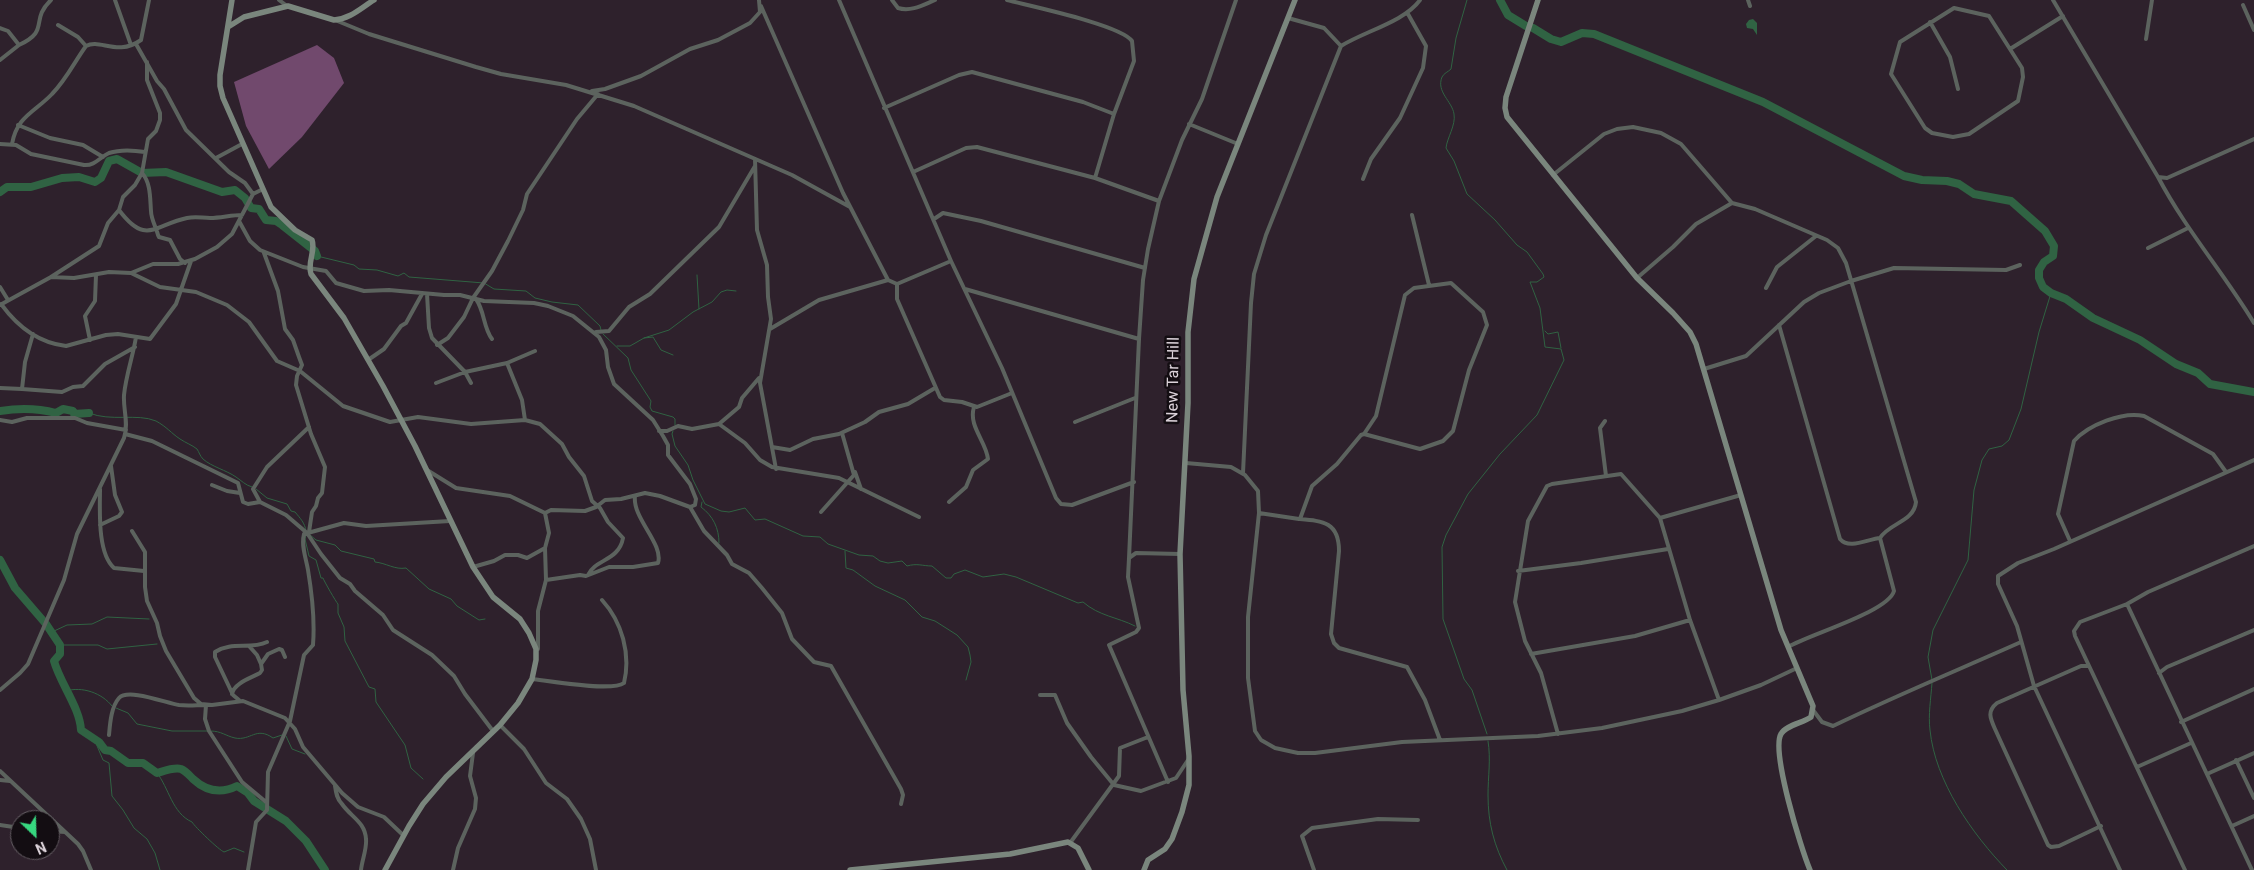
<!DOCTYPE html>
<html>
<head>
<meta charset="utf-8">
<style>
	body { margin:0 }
	#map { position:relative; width:2254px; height:870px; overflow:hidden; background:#2e212c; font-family:Roboto,sans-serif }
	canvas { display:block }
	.north { position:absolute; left:10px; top:810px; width:50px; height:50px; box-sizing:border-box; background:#130d12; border:1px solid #635c62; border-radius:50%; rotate:156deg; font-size:14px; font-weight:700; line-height:20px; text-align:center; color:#dbd2d9 }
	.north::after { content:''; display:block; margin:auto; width:18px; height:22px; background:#37d880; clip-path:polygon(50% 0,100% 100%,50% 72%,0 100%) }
</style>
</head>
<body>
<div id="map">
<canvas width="2254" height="870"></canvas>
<div class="north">N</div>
</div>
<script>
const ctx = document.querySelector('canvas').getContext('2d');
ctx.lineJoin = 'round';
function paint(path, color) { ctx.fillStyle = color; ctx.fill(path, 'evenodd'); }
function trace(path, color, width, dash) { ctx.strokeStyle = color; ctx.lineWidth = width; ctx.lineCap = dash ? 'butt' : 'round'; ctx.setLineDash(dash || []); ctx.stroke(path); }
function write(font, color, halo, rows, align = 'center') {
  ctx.font = font + ' Roboto,sans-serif'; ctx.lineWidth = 5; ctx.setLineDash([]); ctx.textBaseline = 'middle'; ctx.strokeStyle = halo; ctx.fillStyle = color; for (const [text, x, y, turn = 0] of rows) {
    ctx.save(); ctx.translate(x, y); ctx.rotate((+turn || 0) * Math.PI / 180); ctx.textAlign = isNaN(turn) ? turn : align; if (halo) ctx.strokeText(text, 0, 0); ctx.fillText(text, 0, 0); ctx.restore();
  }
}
paint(new Path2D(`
	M317,45L334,58L344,83L302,137L269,169L246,126L234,82Z`), '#71496d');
paint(new Path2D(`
	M1753,19L1757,23V35L1753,29L1747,28L1746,24L1749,20Z`), '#306343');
trace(new Path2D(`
	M1467,0L1456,38L1451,69C1448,72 1444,73 1442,77C1436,92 1452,101 1454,114C1456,125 1447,138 1446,148L1454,161L1467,194L1495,220L1517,245L1527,252L1543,274L1544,277L1537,282H1530L1540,308L1545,347L1561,349L1564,360L1537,415L1500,454L1468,494L1446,535L1442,547L1443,619L1464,679L1472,690L1487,734
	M317,256L354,265L359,269L377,270L398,276L404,273L409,277L484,283L494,289L526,291L535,298L552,302L578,305L600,326L601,330
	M697,275L699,309
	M1545,331L1548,334L1558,332L1561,348
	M603,334L628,358L631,370L651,401L650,407L652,411L673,417L675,419V425
	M644,338L669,330L693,312L712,302L721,292L727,290L736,291
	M617,346H630L644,338L653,337L661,350L673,355
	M89,413C111,422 137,413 156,421C167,427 171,433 180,439C186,443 192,445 197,449C199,452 200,456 203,459C212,467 226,470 236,477C242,481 245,485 252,487
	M673,431L672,434L675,446L688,465L693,480L705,504L721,511L729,512L745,508L755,520L765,519L803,536L820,537L828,544L859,555L873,556L880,561L888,563L902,561L907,566C917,563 923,566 932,566L946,578H951L954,574L965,570L983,577L1004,574L1016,577L1078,603L1083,602C1099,616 1117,617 1135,626
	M256,489L267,498L287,504L291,511L295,512C300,518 305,523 306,531
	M702,502L701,507C713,516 719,528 719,543
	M309,534L316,540L335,545L341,551L374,559L375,562C386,563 395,570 406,568L429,589L451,599L457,606L479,620L485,619
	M306,535L305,539L309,556L316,560L321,578H323C324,581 336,602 338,604V613L344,627L345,641L369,687L375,689L376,702L405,745L411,768L423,779
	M845,551L846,568L853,570L875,586L905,600L922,617L935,621L957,635L968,647L970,655L971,662L966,680
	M52,632L67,625L92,624L107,617L149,619
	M60,645H98L107,649L157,644
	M1932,680L1928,657L1933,630L1968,560L1974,490L1982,460L1989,449L2002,446L2009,440L2021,409L2039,332L2051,293
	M1932,683C1931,698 1928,715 1930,730C1935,781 1972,834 2007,870
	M66,691C82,686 102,693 112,706
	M116,708L128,713L137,724L172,731H207
	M211,731C221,731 226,736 235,738C251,741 256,726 273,738L282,735
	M286,736L292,749L305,754
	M95,741L103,760L109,763L112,796L123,810L134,828L147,839L155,853L160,870
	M1488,741C1491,759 1488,777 1488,795C1488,823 1494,846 1507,870
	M157,773C169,788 172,813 192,822C195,827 219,850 224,852L234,848L244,852`), '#306343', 1);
trace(new Path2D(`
	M1500,0L1508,15L1526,26
	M1533,28L1551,39L1561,42L1582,33L1594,34L1763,102L1904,176L1922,180L1947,181L1959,184L1974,194L2011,201L2045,231L2054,246L2053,256L2044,262L2039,270V278L2043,287L2051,293L2066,299L2093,318L2140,340L2176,364L2198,373L2210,384L2254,392
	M0,192L7,187H31L62,178L79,177L95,182L101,178L109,161L117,159L142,173L166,172L222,192L235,190L245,198L251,208L259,209L266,220L276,221L282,225L315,251L317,256
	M0,411C19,408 37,408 56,413L63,409L73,411L74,414L89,413
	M0,560L15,588L46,624L60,645V654L54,661C60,683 80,708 81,730L99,742L105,750L111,751L128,763H143L157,773C164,771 174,767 181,769C186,771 190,776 193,779C206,791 221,794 237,786L248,793L254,801L286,821L306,841L325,870`), '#306343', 8);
trace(new Path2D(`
	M115,0L131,45
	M279,0L287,6
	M839,0L951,261L1002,368L1056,498L1061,504L1072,505L1134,482
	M892,0L898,8C911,12 923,5 935,0
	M1007,0C1030,6 1121,25 1132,41L1134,61L1114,114L1095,178
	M1748,0L1750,6
	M2053,0L2158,177L2167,178L2254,139
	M2243,5L2254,30
	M761,6L843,193L888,280L897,284L951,261
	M1954,8L1989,16L2022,68L2023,77L2018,101L1969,134L1953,137L1932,133L1925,128L1891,74L1900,42Z
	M1288,18L1324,28L1341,46
	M335,20L369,34L476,67L501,74L566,85L634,106L792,175L850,207
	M1930,22L1950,57L1958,89
	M58,25L78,37L86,46C100,38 117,57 141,40L149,0
	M0,28L8,31L19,45L0,60
	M2146,39L2152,0
	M136,44L157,81L164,89L186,130L229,172L245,183L253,194
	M19,45C51,30 29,21 51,0
	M2010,49L2063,16
	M592,91L605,89L641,76L690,49L718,40L750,23L760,12L759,0
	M884,108L959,75L972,72L1083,102L1114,114
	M1189,124L1238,144
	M18,125L50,138L83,145L103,157
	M0,144L16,145L31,154L84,165C95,166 100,157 109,153C121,149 133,150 145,152
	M12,144C17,116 35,112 52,94C66,80 75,61 86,46
	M216,158L242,144
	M755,159L757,230L767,265L768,297L771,319L760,383L776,469
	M913,172L966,148L977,147L1095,178L1159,201
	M142,173C151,183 150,199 151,211C151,219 156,227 158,235L159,237L170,240L180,259L185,263
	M1553,175L1604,134L1617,129L1633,127L1661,133L1681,144L1732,203
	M2158,177C2186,230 2223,272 2254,323
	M1363,179L1371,159L1400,118L1423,68L1426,46L1408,14
	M119,210C146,246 154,225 187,218C196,216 202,218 210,218C221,218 231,215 242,215
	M1412,215L1429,285
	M934,219L943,213L981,221L1145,268
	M239,221L250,241L260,250L303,267L326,271L336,283L364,291L389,290L444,295H460L484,301L534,303L548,306L573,316L599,337L606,350L608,367L614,384L653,420L663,436L668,445V455L690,484L696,499L695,505L690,507
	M2148,248L2188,228
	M264,253L278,291L285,329L293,340L299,357L302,365L297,376L296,385L311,434L325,467L322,493L318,498L316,506L312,512L309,532
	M131,273L160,287L196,292L227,305L249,322L277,361L300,371L343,406L390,422L418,417L471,424L525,420L540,424L562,444L569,457L584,476L592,501L600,508L608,522L623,538C619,561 595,559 588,575
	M51,277L99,246L108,223L119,210L123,197L135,185L142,173L148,139L156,131L160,120V113L147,80V62
	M1637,278L1673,247L1696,224L1732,203L1755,209L1827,240L1838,248L1846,263L1916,502C1914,522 1889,523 1880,538L1894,591C1888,612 1810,634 1788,647
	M897,284V299L940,397L944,400L962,402L977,407L1012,393
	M0,287L8,300
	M1766,288L1777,267L1816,236
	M965,289L1139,339
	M427,294L429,328L432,338L465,372L471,383
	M476,299C485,312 483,327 492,339
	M1,304C17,326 39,343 66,346L106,335L118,334L150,339L176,304L191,261
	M0,305L51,277L74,278L109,272L131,273L153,264H178L195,259L217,247L232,234L253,194L263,189
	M1779,325L1840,539C1849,550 1868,539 1880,538
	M770,329L819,300L888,280
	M596,332L609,331L629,307L650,294L719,227L755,166
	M90,340L85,316L95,301L96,275
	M437,345L448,338L464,317L473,298L492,271L508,241L523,210L527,194L577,119L598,94
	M368,360L384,349L401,326L406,323L422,294
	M507,363L522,400L525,420
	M1704,369L1746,356L1804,302L1819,293L1851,281L1894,268L2006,270L2020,265
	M436,383L465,372L507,363L535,351
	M0,388L22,389L25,362L33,334
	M22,389L62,392L73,387L83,386L105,364L135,347
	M0,420L12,422L27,418H75L87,423L126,430
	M1605,421L1600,428L1606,476
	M1075,422L1135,398
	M719,424L745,443L760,460L772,467L839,478L919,517
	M309,427L267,467L253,489L260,502L286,515L307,533L321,554L340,578L350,584L355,591L383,615L393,630L432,655L454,676L465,694L493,731
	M659,431H667L678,426L692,429L719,424L739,407L742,398L759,378
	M125,434L152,441L238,483L243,502L248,504L260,502
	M772,447L790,450L813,439L839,434L865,422L879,412L908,404L935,388
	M1186,463L1231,467L1245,475L1258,491L1259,513L1248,617V678L1255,731L1261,740L1275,748L1298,753H1315L1402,742L1538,736L1602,728L1682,711L1719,700L1761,685L1797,668
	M427,470L456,488L510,496L545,513
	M855,472L861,489
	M1243,473L1251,303L1254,274L1266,235L1341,46C1365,31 1404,22 1420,0
	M212,485L227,491L240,493
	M100,489C100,509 97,553 114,568L144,571
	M949,502L966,487L973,470L988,459C986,441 968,426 974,407
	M821,512L854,475L842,433
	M1259,513C1273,515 1286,517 1299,519C1323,521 1339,522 1339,551L1331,634L1334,643L1339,648L1407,667L1425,700L1440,740
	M1660,518L1741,495
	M1300,519L1312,486L1337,464L1361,435L1364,434L1376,416L1405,295L1414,288L1451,283L1483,312L1487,325L1469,370L1453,431L1443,441L1420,449L1364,434
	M100,525L119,516L122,512L115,495L111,466
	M132,531L145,552V587L147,601L157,623L160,636L166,651L194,698L201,704L212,705L243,701L285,718L295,729L303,747L342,793L358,807L384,817L403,835
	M2070,541L2058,514L2074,441C2088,425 2123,411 2144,416L2213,454L2226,472
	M1129,558L1136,553L1180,554
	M473,567L494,561L505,555H518L527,558L545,548
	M1518,571L1581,563L1668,549
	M546,580L580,575L586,576L609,567H633L658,563C664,544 632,518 635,496
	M2127,604L2252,870
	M249,646L257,655L261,664
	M538,649V611L546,580L545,548L549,533L545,513L551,510L585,511L596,507L605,500L621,499L645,493L660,496L690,507L704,531L727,555L732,564L749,573L762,588L782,613L792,639L814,662L831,666L901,789L903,795L901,804
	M1531,654L1635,636L1690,620
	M2089,666H2081L1997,703C1987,711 1990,718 1995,729L2048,845L2051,847L2059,846L2101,826
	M2159,673L2167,667L2254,630
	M532,679C549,681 612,692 624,683C631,654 622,622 602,600
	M0,690L20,673L28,664L64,580L77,534L124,438C129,423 123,410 124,395C126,375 133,356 136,337
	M232,694C234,683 251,678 260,673L262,670L261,664L268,654L279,649L282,650L285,657
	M1040,695H1055L1067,723L1091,757L1114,785L1141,791L1176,778L1188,760
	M239,700L233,695L215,657V652C232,641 250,650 267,642
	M1813,710L1822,722L1833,726C1895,696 1958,670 2021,642
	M2181,722L2254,689
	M500,725L524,749L546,783L567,799L581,819L590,839L596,870
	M1558,734L1541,673L1525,641L1515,602L1528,521L1547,486L1552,484L1621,474L1660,518L1690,620L1719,700
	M109,735C110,724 111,707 119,698C128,688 166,703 179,705C188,706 197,705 206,705L205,719L209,731L242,782L266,802
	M2236,760L2254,798
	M2137,767L2191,743
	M0,771L78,844L83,851L91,870
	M2207,774L2254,753
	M0,780L10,781
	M1168,782L1109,645L1136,632L1139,628L1128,577L1129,558L1139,339L1143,280L1148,249L1159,201L1182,140L1202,99L1236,0
	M335,786C336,793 337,799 342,804C351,817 365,822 366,839C367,849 362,860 361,870
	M0,825L20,828
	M2232,826L2254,816
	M50,831L65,832
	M1070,843L1119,776L1120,748L1148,737
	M248,870L256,822L267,810L268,772L290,721L304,655L313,645C315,620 312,594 308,570C306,558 301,546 304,534L344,523L366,526L450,521
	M453,870L458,848L475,809L476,798L470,776L473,753
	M1314,870L1302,836L1312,828L1378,819L1418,820
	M2120,870L2034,686L2017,626L1998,584V576L2018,563L2054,549L2254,460
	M2185,870L2075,636L2074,631L2080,622L2127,604L2148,592L2254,546`), '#5c635e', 4);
trace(new Path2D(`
	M232,0L220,75V86L223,98L271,207L295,230L312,240C316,251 307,262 311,274L344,318L383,386L415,446L473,567L493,597L520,619L529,633L536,649V660L532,679L518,703L500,725L446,777L423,804L409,826L385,870
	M1538,0L1506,97L1505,108L1507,117L1637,278L1673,313L1690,332L1696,344L1781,630L1813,706L1811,717C1803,723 1786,725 1781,734C1771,751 1801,849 1810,870
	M228,27L244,17L288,6L334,20C350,19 361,8 374,0
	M850,870L1010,854L1068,842L1078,848L1089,870
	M1144,870L1148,860L1165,849L1172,839L1182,812L1189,785V756L1183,690L1180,554L1188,403V332L1194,279L1217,197L1295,0`), '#7a867d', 5.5);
write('16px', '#dbd2d9', '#130d12', [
	["New Tar Hill",1174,380,-89]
]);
</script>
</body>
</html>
